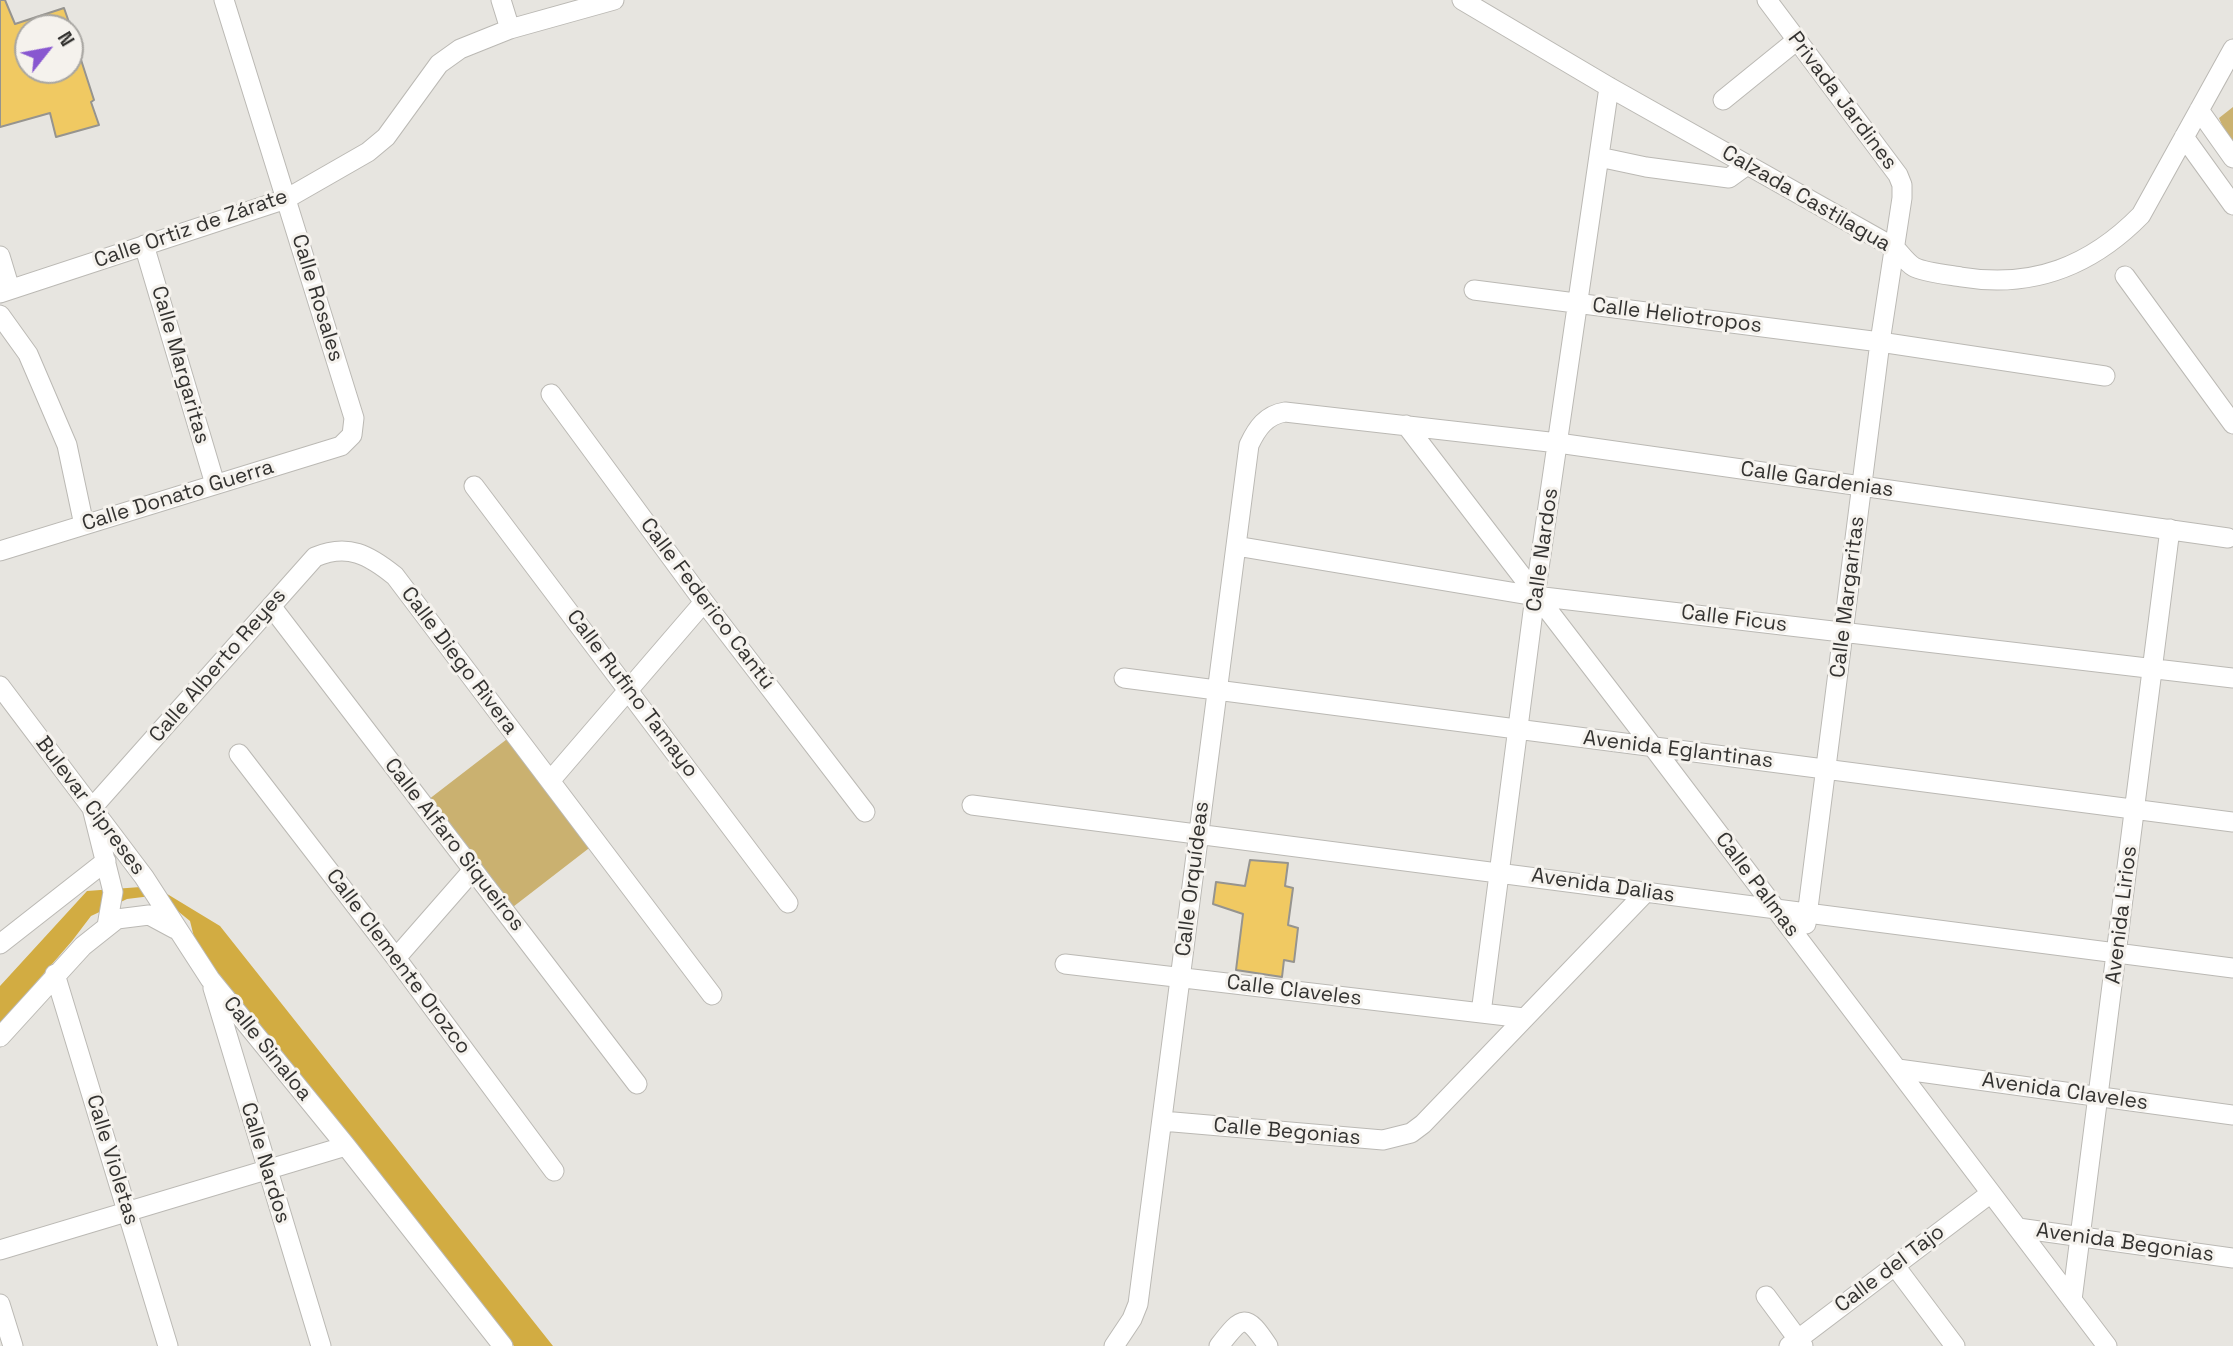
<!DOCTYPE html>
<html>
<head>
<meta charset="utf-8">
<style>
	body { margin:0 }
	#map { position:relative; width:2233px; height:1346px; overflow:hidden; background:#e7e5e0; font-family:"Space Grotesk",sans-serif }
	canvas { display:block }
	.north { position:absolute; left:14px; top:14px; width:70px; height:70px; box-sizing:border-box; background:#f5f2ed; border:2px solid #a8a6a2; border-radius:50%; rotate:59deg; font-size:19px; font-weight:700; line-height:28px; text-align:center; color:#343331 }
	.north::after { content:''; display:block; margin:auto; width:24px; height:32px; background:#8857d0; clip-path:polygon(50% 0,100% 100%,50% 72%,0 100%) }
</style>
</head>
<body>
<div id="map">
<canvas width="2233" height="1346"></canvas>
<div class="north">N</div>
</div>
<script>
const ctx = document.querySelector('canvas').getContext('2d');
ctx.lineJoin = 'round';
function paint(path, color) { ctx.fillStyle = color; ctx.fill(path, 'evenodd'); }
function trace(path, color, width, dash) { ctx.strokeStyle = color; ctx.lineWidth = width; ctx.lineCap = dash ? 'butt' : 'round'; ctx.setLineDash(dash || []); ctx.stroke(path); }
function write(font, color, halo, rows, align = 'center') {
  ctx.font = font + ' "Space Grotesk",sans-serif'; ctx.lineWidth = 6; ctx.setLineDash([]); ctx.textBaseline = 'middle'; ctx.strokeStyle = halo; ctx.fillStyle = color; for (const [text, x, y, turn = 0] of rows) {
    ctx.save(); ctx.translate(x, y); ctx.rotate((+turn || 0) * Math.PI / 180); ctx.textAlign = isNaN(turn) ? turn : align; if (halo) ctx.strokeText(text, 0, 0); ctx.fillText(text, 0, 0); ctx.restore();
  }
}
paint(new Path2D(`
	M2233,107V151L2219,118Z
	M511,736L597,842L509,910L424,803Z`), '#cab170');
paint(new Path2D(`
	M154,886L220,926L553,1346H514L196,945L190,921L174,908L151,896L127,899L91,916L72,941L0,1024V986L87,891Z`), '#d2ac42');
const building = new Path2D(`
	M0,0H5L15,24L64,8L71,28H28V70H70V35H73L94,100L91,102L99,125L56,137L50,113L0,127Z
	M1250,860L1288,863L1285,886L1293,888L1288,925L1298,928L1294,962L1284,960L1282,977L1236,970L1243,914L1213,904L1216,882L1245,886Z`);
paint(building, '#f0c962');
trace(building, '#96948f', 2);
const minor = new Path2D(`
	M501,0L510,29
	M1462,0L1609,87L1895,248C1900,253 1907,263 1914,267C1923,272 1949,275 1961,277C2033,289 2091,266 2141,215L2233,49
	M1767,0L1898,175L1902,185V198L1880,342L1806,924
	M1723,100L1797,40
	M2199,110L2233,158
	M2184,137L2233,205
	M1599,157L1646,167L1729,178L1747,165
	M144,245L215,484
	M0,256L10,289
	M2125,276L2233,424
	M1474,290L1880,342L2105,376
	M0,293L286,199L368,152L386,137L439,64L460,49L510,29L614,0
	M0,315L28,354L67,445L84,525
	M551,394L704,602L865,812
	M1406,425L1653,747L2107,1346
	M474,486L788,903
	M1236,546L1535,596L2233,678
	M0,551L341,446L352,435L354,418L224,0
	M271,606L637,1084
	M1124,678L2233,822
	M0,686L144,877L210,979L346,1146L503,1346
	M239,754L396,958L554,1171
	M550,781L704,602
	M972,805L2233,968
	M107,926L113,892L92,808L315,557C348,543 369,555 395,576L712,995
	M0,944L106,861
	M396,958L473,870
	M1065,964L1524,1018
	M55,974L168,1346
	M213,988L321,1346
	M1481,1013L1535,596L1609,87
	M0,1037L83,946L117,919L149,915L175,929
	M1898,1069L2233,1115
	M1162,1121L1383,1140L1411,1133L1423,1124L1646,892
	M2018,1228L2233,1258
	M0,1250L346,1146
	M1895,1266L1955,1346
	M1766,1296L1803,1346
	M2072,1300L2170,529
	M0,1304L13,1346
	M1114,1346L1132,1319L1138,1304L1249,445C1257,428 1266,415 1285,412L1558,443L2228,538
	M1219,1346C1243,1315 1246,1313 1268,1346
	M1789,1346L1991,1193`);
trace(minor, '#bbb9b4', 21);
trace(minor, '#fff', 19);
write('21px', '#343331', '#f5f2ed', [
	["Privada Jardines",1842,101,53],
	["Calzada Castilagua",1806,199,30],
	["Calle Ortiz de Zárate",191,229,-19],
	["Calle Rosales",317,298,73],
	["Calle Heliotropos",1677,316,7],
	["Calle Margaritas",180,365,74],
	["Calle Gardenias",1817,480,8],
	["Calle Donato Guerra",178,496,-17],
	["Calle Nardos",1543,550,-82],
	["Calle Margaritas",1848,597,-83],
	["Calle Federico Cantú",707,604,53],
	["Calle Ficus",1734,619,7],
	["Calle Diego Rivera",459,661,53],
	["Calle Alberto Reyes",218,666,-49],
	["Calle Rufino Tamayo",632,694,53],
	["Avenida Eglantinas",1678,750,7],
	["Bulevar Cipreses",90,806,53],
	["Calle Alfaro Siqueiros",454,845,52],
	["Calle Orquídeas",1193,879,-83],
	["Calle Palmas",1757,885,53],
	["Avenida Dalias",1603,886,8],
	["Avenida Lirios",2122,915,-83],
	["Calle Clemente Orozco",398,962,53],
	["Calle Claveles",1294,991,7],
	["Calle Sinaloa",267,1049,51],
	["Avenida Claveles",2065,1092,8],
	["Calle Begonias",1287,1132,5],
	["Calle Violetas",112,1160,73],
	["Calle Nardos",265,1163,73],
	["Avenida Begonias",2125,1243,8],
	["Calle del Tajo",1890,1269,-37]
]);
</script>
</body>
</html>
